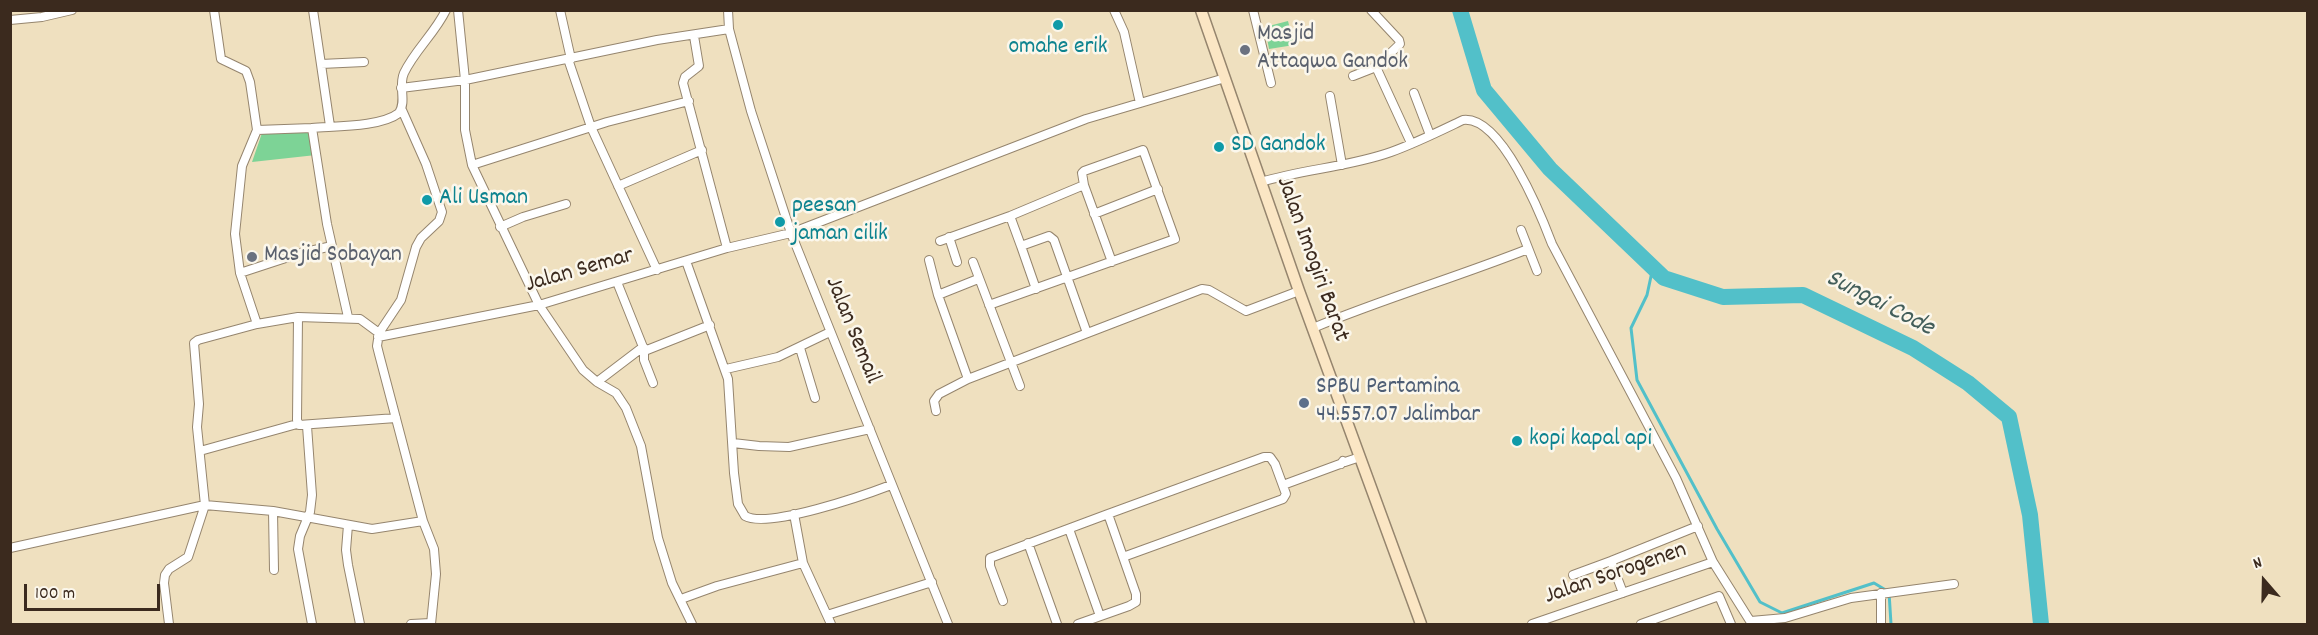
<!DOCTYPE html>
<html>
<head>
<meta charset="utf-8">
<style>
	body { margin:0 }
	#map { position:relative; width:2318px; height:635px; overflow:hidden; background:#efe0bf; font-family:Dekko,sans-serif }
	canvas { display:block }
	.frame { position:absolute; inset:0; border:12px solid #3b2a1e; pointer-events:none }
	.north { position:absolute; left:2234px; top:551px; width:60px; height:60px; -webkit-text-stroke:4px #fbf7ec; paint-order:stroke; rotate:340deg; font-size:16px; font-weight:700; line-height:24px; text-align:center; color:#3b2a1e }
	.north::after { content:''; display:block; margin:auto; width:21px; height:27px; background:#3b2a1e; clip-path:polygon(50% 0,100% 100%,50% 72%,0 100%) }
	.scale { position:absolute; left:24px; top:584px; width:136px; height:27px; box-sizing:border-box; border:3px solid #3b2a1e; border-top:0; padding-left:8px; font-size:18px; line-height:21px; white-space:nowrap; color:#3b2a1e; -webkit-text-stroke:4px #fbf7ec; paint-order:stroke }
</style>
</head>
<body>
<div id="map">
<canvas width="2318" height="635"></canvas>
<div class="frame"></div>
<div class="north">N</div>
<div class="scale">100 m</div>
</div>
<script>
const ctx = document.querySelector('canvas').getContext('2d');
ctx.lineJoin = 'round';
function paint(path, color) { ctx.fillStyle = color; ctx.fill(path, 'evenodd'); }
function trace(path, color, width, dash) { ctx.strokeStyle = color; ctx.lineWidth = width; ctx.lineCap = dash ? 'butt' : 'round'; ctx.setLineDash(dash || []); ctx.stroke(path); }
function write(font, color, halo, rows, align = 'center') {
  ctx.font = font + ' Dekko,sans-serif'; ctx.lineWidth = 5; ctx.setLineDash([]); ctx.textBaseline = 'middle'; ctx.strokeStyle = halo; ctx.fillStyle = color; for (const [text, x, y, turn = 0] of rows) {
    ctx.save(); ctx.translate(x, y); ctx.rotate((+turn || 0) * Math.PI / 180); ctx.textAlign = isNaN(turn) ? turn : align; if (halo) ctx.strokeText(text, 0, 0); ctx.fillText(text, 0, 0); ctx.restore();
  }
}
paint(new Path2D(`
	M1288,21L1294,45L1269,49L1265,27Z
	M310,130L316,155L252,162L262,133Z`), '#7dd396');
trace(new Path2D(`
	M1653,267L1647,295L1631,328L1637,380L1717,529L1760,602L1782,613L1874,583L1889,592L1891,624`), '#52c0c9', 3);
trace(new Path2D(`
	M1460,10L1484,90L1550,169L1664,278L1723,297L1803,295L1913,348L1968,383L2009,417L2030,515L2041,624`), '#52c0c9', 16);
const minor = new Path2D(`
	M214,10L221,59L246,71L250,82L257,130L242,166L235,234L240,273L257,324
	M313,10L330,126
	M458,10L465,80V130L472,165L539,305L583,370L597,382L616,393L626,408L641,446L658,538L672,583L692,624
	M560,10L571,59
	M728,10L729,29L751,111L791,233L948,624
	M1114,10L1124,32L1140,103
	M1253,10L1271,83
	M10,20L42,17L72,10
	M694,36L699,66L685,77L683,83L727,248
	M568,59L591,127L657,270
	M321,64L364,62
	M1376,67L1411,143
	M1353,76L1376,67L1400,44L1399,40L1371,10
	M401,88L465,80L657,40L729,29
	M1414,93L1430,135
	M1330,96L1342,165
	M257,130L312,128
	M472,165L607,122L689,101
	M1261,182C1304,169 1349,167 1391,152C1416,143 1440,131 1463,120C1501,115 1541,215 1552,244L1676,478L1713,562L1752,624
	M1084,185L1112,262
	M618,186L702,150
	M1094,214L1158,189
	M1010,216L1021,246
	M500,227L523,217L566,204
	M1521,230L1537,271
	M949,237L957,262
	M940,241L1010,216L1084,185L1082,173L1084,171L1143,150L1175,239L989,305
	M929,260L938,295L968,379
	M686,261L728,379L734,473L738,504L745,516C768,529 865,495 891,485
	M973,262L1020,386
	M240,273L301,253L332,246
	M617,282L643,347L647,350L710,325
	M1036,289L1021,246L1049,236L1054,240L1087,333
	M938,295L978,279
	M298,317L297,420L299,425L396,418
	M348,317L327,224L312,128C335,126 381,127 399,113C407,101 398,86 404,73C415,50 435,33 446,10
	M1313,328C1383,299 1457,277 1528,249
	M379,333L401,300L416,247L421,238L439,221L442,212L426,164L402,110
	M378,337L539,305L727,248L791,233L1086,119L1225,78
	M644,348V360L653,383
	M800,348L815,398
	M726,369L778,357L830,332
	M597,382L643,347
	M936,411L934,401L939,394L968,379L1202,289L1209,290L1246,311L1299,291
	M307,426L312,495L310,512L300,536L298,549L312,624
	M733,443L759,446L789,447L870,429
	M200,451L297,424
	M1341,464L1343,461L1345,462L1360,457
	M1283,485L1340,464
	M273,511L274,570
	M794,514L803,563L831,624
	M348,525L346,550L348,565L360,624
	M1069,529L1100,616
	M1028,543L1057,624
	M10,548L205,505L273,511L372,529L423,521
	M1611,561L1698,526
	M1573,575L1611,561L1623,593
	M681,599L717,586L803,563
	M1003,601L990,566V558L1108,514
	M827,615L932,582
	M1751,621L1785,618L1851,598L1954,584
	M169,624L164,583L165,575L169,569L188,557L205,505L197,427L199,404L194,343L198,340L257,324L298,317L360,319L379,333L377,346L379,354L423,521L434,549L436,574L431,624
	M411,624L431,623
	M1078,624L1129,606L1136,602V594L1108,514L1264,457H1270L1275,464L1286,494L1283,499L1123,557
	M1532,624L1713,562
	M1641,624L1719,596L1731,624
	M1881,624V593`);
const secondary = new Path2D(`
	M1201,10L1299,291L1421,624`);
trace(minor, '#95856e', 10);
trace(secondary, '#95856e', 13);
trace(minor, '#fff', 8);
trace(secondary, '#fbe6c4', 10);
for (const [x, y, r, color] of [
	[1058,25,6,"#0f9aa8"],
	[1245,50,6,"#6b7280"],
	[1219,147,6,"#0f9aa8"],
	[427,200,6,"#0f9aa8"],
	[780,222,6,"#0f9aa8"],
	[252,257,6,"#6b7280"],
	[1304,403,6,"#5c6f8a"],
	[1517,441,6,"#0f9aa8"]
]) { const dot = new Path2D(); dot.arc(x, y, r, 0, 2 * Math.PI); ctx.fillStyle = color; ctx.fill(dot); trace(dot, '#fbf7ec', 2); }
write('24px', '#5b616d', '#fbf7ec', [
	["Masjid",1257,36],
	["Attaqwa Gandok",1257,64],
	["Masjid Sobayan",264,257]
], 'left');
write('24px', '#0d838f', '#fbf7ec', [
	["omahe erik",1058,49,"center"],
	["SD Gandok",1231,147],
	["Ali Usman",439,200],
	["peesan",792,208],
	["jaman cilik",792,236],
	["kopi kapal api",1529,441]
], 'left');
write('24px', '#3b2a1e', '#fbf7ec', [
	["Jalan Imogiri Barat",1311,260,70],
	["Jalan Semar",580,272,-16],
	["Jalan Semail",851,331,68],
	["Jalan Sorogenen",1616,575,-19]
]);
write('24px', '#4e5e75', '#fbf7ec', [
	["SPBU Pertamina",1316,389],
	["44.557.07 Jalimbar",1316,417]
], 'left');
write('italic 26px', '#435e5a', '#fbf7ec', [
	["Sungai Code",1879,305,27]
]);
</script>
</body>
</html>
